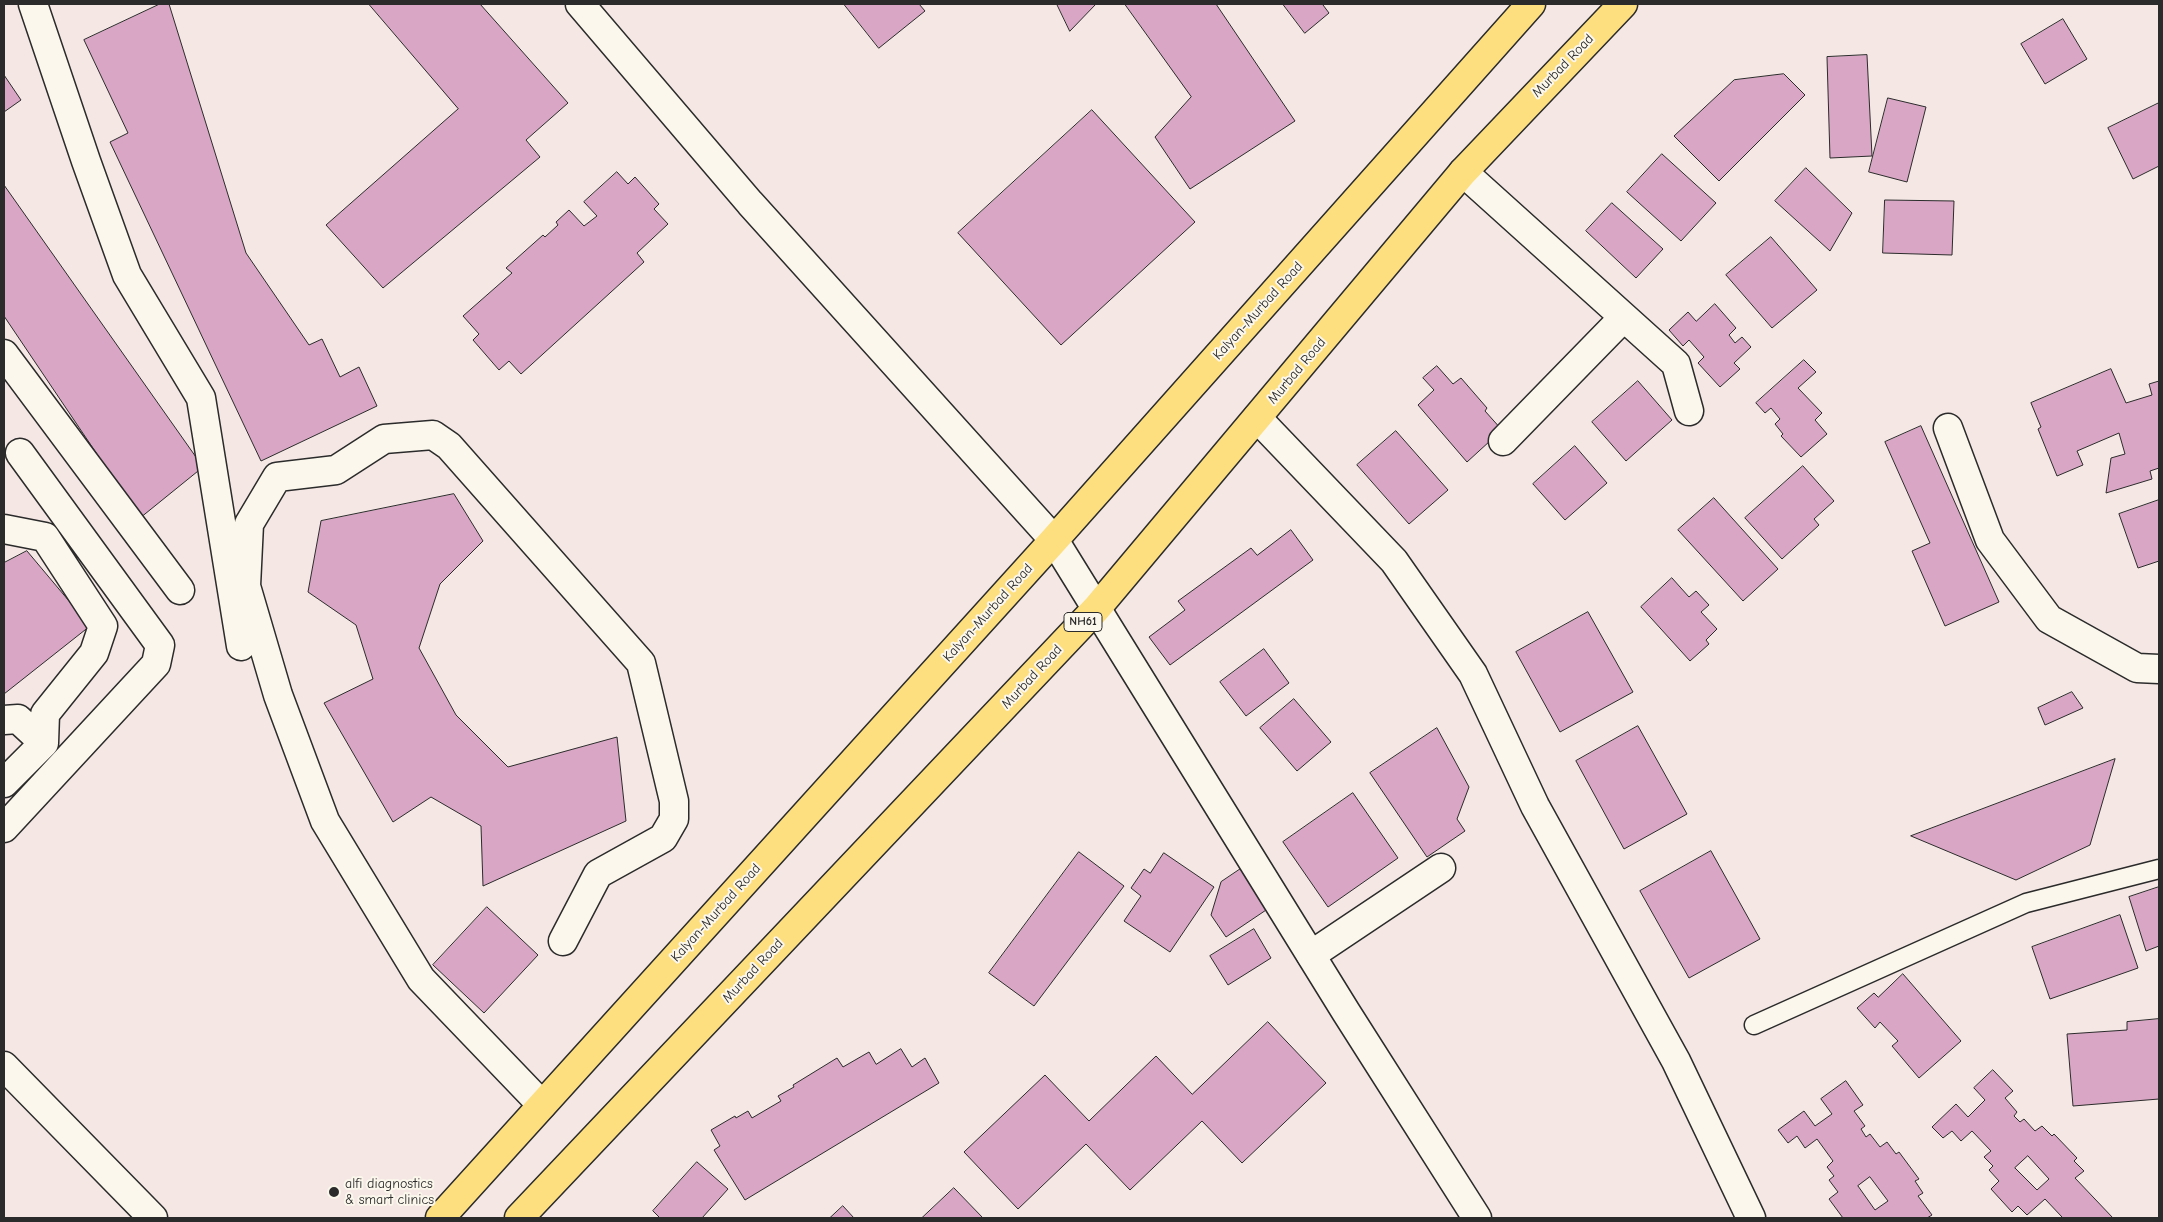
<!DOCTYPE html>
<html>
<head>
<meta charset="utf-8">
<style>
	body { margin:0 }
	#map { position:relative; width:2163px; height:1222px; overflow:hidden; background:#f4e7e4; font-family:"Comic Neue",sans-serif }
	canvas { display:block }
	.frame { position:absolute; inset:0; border:5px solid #2b2b2b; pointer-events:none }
</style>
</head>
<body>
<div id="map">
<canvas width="2163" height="1222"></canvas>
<div class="frame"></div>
</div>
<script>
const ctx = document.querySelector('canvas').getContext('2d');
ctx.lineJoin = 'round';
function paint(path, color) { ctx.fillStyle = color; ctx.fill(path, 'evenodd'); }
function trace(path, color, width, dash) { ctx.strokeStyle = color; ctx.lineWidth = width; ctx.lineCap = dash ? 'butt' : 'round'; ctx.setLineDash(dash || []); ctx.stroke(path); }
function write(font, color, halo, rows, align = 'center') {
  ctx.font = font + ' "Comic Neue",sans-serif'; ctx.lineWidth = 4; ctx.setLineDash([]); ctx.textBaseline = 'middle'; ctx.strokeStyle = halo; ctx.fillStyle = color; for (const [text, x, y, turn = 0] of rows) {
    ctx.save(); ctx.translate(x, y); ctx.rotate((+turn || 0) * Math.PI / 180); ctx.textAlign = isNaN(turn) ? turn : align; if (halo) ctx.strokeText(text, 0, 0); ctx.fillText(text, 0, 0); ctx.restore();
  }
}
const building = new Path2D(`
	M160,4H169L246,253L309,345L322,339L340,377L359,367L377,406L261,461L110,142L128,133L84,40Z
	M369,4H480L568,103L526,140L540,157L383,288L326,225L458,109Z
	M844,4H919L925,11L879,48Z
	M1057,4H1096L1070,31Z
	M1125,4H1216L1295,121L1190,189L1155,137L1191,97Z
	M1283,4H1325L1323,5L1329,13L1305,33Z
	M2063,19L2087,59L2045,84L2021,44Z
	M1867,55L1872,156L1830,158L1827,57Z
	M1784,74L1805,95L1719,181L1674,136L1734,80Z
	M4,75L21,100L4,112Z
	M1888,98L1926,107L1907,182L1869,172Z
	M2159,103V166L2133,179L2108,128Z
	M1092,110L1195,222L1061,345L958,233Z
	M1662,154L1716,203L1681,241L1627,192Z
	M1806,168L1852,213L1830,251L1775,201Z
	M617,172L628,184L635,177L659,204L654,209L668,224L637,253L644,262L521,374L509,361L499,370L473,340L479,334L463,316L512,273L506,268L543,235L545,237L558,225L556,222L569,210L584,226L597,216L584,202Z
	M4,185L203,467L140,518L4,316Z
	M1885,200L1954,201L1952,255L1883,253Z
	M1612,203L1663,249L1636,278L1586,231Z
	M1771,237L1817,290L1772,328L1726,275Z
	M1715,304L1736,328L1729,335L1735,343L1742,337L1751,347L1734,363L1740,369L1720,387L1698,363L1704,357L1689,340L1683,346L1669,330L1688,312L1696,321Z
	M1804,360L1816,372L1798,388L1822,413L1815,420L1827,434L1801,457L1781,436L1783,434L1775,424L1780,419L1771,408L1765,413L1756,403Z
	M1437,366L1453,384L1461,378L1487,408L1485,411L1502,430L1467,462L1418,405L1434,390L1423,378Z
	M2111,369L2126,403L2152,395L2149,384L2159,381V468L2150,471L2152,479L2106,493L2111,458L2125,454L2119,433L2077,451L2083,465L2057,476L2038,429L2041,427L2031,403Z
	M1638,381L1672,420L1626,461L1592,422Z
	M1921,426L1999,602L1945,626L1912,551L1930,543L1885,442Z
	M1396,431L1448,490L1409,524L1357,465Z
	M1575,446L1607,483L1565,520L1533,484Z
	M1803,466L1834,501L1814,519L1819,525L1782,559L1745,518Z
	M454,494L483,541L440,584L419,648L456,715L508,767L617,737L626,821L483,886L481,826L431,797L393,822L324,703L373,679L356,625L308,592L321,521Z
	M1714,498L1778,569L1743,601L1678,530Z
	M2159,500V561L2138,568L2119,514Z
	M1291,530L1313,560L1170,665L1149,637L1185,610L1178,601L1251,548L1257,555Z
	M27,551L90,626L4,694V563Z
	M1672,578L1689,597L1696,591L1709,605L1701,612L1717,629L1706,640L1709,644L1690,661L1641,607Z
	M1588,612L1633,692L1560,732L1516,652Z
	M1264,649L1289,683L1246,716L1220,682Z
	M2072,692L2083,708L2045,725L2038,708Z
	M1294,699L1331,742L1297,771L1260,728Z
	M1638,726L1687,814L1624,849L1576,761Z
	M1437,728L1469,787L1457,819L1465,831L1427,857L1370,773Z
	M2115,759L2090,845L2016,880L1911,836Z
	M1353,793L1398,858L1328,907L1283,842Z
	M1711,851L1760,939L1689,978L1640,891Z
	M1079,852L1124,886L1034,1006L989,973Z
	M1164,853L1214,887L1170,952L1124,921L1141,896L1131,888L1144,869L1150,873Z
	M1248,864L1275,904L1226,937L1211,915L1221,882Z
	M2159,887V946L2146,951L2129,897Z
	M487,907L538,955L484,1013L433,965Z
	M2120,915L2138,968L2050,999L2032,947Z
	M1254,929L1271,958L1228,985L1210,956Z
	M1903,974L1961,1041L1919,1078L1892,1046L1898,1041L1880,1022L1875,1028L1857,1008L1874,993L1878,997Z
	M2159,1019V1099L2073,1106L2067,1034L2127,1030V1022Z
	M1268,1022L1326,1083L1242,1163L1202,1121L1130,1190L1086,1144L1018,1209L964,1152L1045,1075L1089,1121L1156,1056L1192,1094Z
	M901,1049L912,1067L925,1058L939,1083L745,1200L714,1150L720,1146L711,1130L735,1116L736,1118L748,1111L752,1118L781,1101L778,1096L794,1087L793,1085L837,1058L843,1067L869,1052L876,1064Z
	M1993,1070L2013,1091L2005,1098L2017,1112L2014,1116L2020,1122L2024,1119L2035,1131L2042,1126L2052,1136L2054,1134L2077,1158L2074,1161L2084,1171L2075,1178L2113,1218H2061L2062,1217L2045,1199L2027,1215L2018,1206L2012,1212L1991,1189L1999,1181L1989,1170L1993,1166L1984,1157L1991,1151L1972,1131L1961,1141L1952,1131L1943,1138L1932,1127L1956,1104L1968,1117L1985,1100L1974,1088ZM2028,1156L2049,1179L2037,1190L2015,1168Z
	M1846,1081L1863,1105L1854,1111L1865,1126L1861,1129L1866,1137L1870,1134L1880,1147L1887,1142L1896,1154L1899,1152L1919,1179L1915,1181L1923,1193L1918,1196L1932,1215L1927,1218H1843L1829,1199L1838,1192L1829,1180L1834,1176L1827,1167L1833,1161L1817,1139L1805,1148L1797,1136L1788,1143L1778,1130L1804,1111L1815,1126L1832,1114L1821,1099ZM1870,1177L1888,1201L1875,1210L1858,1186Z
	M697,1162L728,1189L702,1218H660L653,1211Z
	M954,1188L983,1218H922Z
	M843,1206L854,1218H830Z`);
paint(building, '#d9a7c5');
trace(building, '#2b2b2b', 1);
const service = new Path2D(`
	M1754,1025L2026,903L2159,869`);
const minor = new Path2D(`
	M33,4L86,161L127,275L201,398L241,646
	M1463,172L1676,364L1689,411
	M4,354L180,590
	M1257,418L1394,561L1473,674L1535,806L1676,1061L1751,1218
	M1948,428L1990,540L2049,619L2137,668L2159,669
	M1503,441L1624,317
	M4,529L45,537L103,626L94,653L45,714L44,743L4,783
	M4,720L18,719L44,743
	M4,828L156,664L160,645L20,453
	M1311,955L1441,868
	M542,1105L421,979L325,821L278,695L246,586L249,524L277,477L336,470L384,439L433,435L449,446L641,663L674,801V819L663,838L598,874L563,941`);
const tertiary = new Path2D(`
	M580,4L750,203L1054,540L1346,1012L1477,1218
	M4,1066L153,1218`);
const trunk = new Path2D(`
	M440,1218L1054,540L1531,4
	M519,1218L1096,609L1463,172L1623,4`);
trace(service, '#2b2b2b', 21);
trace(minor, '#2b2b2b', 31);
trace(tertiary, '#2b2b2b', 31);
trace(trunk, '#2b2b2b', 31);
trace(service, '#fbf7ec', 18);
trace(minor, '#fbf7ec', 28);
trace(tertiary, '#fbf7ec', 28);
trace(trunk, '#fddf80', 28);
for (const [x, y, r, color] of [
	[334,1192,6,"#2b2b2b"]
]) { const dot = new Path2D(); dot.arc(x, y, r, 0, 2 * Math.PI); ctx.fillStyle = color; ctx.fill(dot); trace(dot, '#fbf7ec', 2); }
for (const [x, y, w] of [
	[1083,622,38]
]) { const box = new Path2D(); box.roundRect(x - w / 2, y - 9.5, w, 19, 4); ctx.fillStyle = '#fbf7ec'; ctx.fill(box); trace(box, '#2b2b2b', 1); }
write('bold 12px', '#2b2b2b', null, [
	["NH61",1083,622]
]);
write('14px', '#2b2b2b', '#fbf7ec', [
	["Murbad Road",1563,66,-46],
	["Kalyan-Murbad Road",1258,311,-48],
	["Murbad Road",1297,371,-50],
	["Kalyan-Murbad Road",988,613,-48],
	["Murbad Road",1032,677,-47],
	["Kalyan-Murbad Road",716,913,-48],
	["Murbad Road",753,971,-47]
]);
write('14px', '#2b2b2b', '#fbf7ec', [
	["alfi diagnostics",345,1184],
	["& smart clinics",345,1200]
], 'left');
</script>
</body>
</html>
